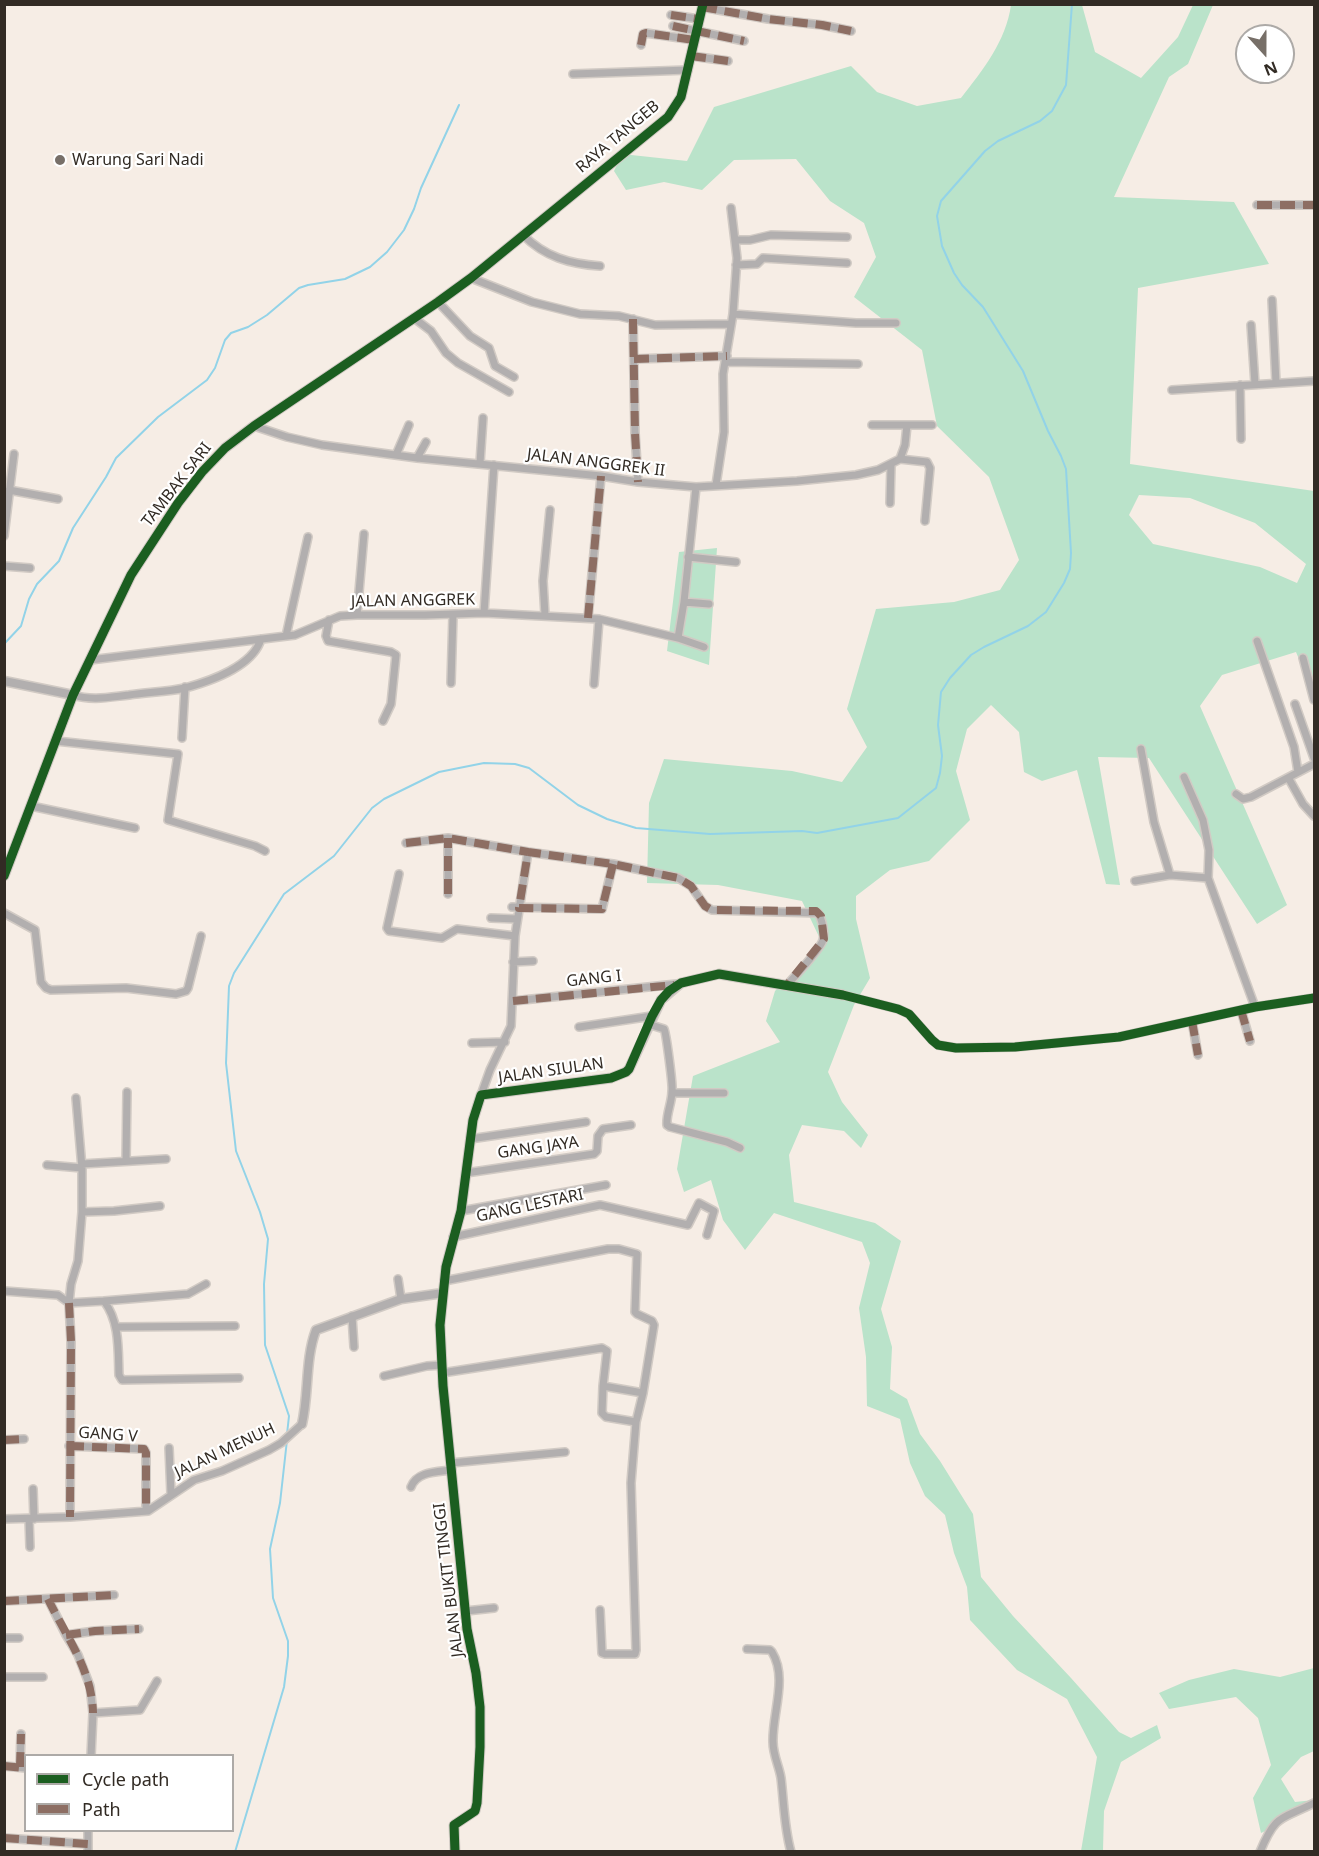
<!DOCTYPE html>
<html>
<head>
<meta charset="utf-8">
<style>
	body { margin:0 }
	#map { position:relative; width:1319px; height:1856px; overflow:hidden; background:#f6ede5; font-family:"Noto Sans",sans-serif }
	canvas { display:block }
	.frame { position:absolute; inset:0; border:6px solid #322b24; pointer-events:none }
	.legend { position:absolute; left:24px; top:1754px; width:210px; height:78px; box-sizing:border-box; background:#fff; border:2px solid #adaaa7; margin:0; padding:8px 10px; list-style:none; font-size:18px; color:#322b24 }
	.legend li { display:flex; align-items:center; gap:12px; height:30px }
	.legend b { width:30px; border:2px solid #adaaa7 }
	.north { position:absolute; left:1235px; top:24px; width:60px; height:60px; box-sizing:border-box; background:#fff; border:2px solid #adaaa7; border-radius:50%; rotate:159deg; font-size:16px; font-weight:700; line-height:24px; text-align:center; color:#322b24 }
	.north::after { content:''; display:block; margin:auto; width:21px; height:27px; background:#776f68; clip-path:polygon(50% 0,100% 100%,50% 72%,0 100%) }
</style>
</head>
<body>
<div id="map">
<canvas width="1319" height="1856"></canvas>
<div class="frame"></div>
<ul class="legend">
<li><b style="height:8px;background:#1b5e20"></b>Cycle path</li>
<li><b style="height:8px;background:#8d6e63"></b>Path</li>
</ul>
<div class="north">N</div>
</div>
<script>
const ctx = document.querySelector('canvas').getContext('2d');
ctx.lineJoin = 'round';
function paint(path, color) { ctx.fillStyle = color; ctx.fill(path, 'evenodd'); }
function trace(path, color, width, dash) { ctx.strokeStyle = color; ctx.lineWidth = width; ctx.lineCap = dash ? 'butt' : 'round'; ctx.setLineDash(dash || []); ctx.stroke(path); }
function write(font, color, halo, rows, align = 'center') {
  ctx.font = font + ' "Noto Sans",sans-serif'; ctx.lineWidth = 4.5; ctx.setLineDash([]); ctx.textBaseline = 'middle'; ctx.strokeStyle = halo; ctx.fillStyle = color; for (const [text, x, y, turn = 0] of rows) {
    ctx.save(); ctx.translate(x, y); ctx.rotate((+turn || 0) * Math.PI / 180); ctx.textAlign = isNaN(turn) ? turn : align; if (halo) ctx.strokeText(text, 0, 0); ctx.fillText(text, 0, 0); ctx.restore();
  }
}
paint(new Path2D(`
	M1011,5H1082L1095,52L1141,78L1178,37L1193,5H1213L1188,64L1169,77L1114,197L1234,202L1269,264L1138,288L1130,464L1314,491V696L1296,652L1222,675L1200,706L1287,905L1257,924L1149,758L1098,757L1120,885L1106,884L1077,770L1042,781L1024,772L1019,732L991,705L967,729L956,771L970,820L929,861L890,870L856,896V919L870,978L854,1005L828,1072L842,1102L868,1135L861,1148L844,1131L802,1125L789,1155L794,1202L875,1223L901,1241L881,1309L892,1347L890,1389L907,1399L920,1434L940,1461L973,1514L981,1577L1013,1616L1071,1678L1119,1732L1131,1738L1157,1725L1161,1738L1121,1762L1104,1811L1103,1851H1081L1097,1757L1067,1699L1017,1670L970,1620L967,1587L954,1553L945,1515L925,1496L910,1463L900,1419L867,1406L866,1357L859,1308L870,1263L862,1242L774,1213L745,1250L723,1220L711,1180L684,1192L677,1169L693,1076L780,1042L766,1021L775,991L822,943L802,901L718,885L647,883L649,803L664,759L792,771L842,782L867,747L847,709L876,609L954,602L1000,590L1019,560L989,477L937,426L922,350L854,297L876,257L864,223L830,201L796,159L734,160L702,190L664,182L626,190L614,171L622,154L687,161L714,107L851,66L877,92L917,106L961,98C983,70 1006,41 1011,5ZM1139,495L1190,498L1255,523L1306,564L1297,583L1260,567L1153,544L1129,515Z
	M717,548L709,665L667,651L679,552Z
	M1314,1668V1751L1301,1757L1281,1779L1295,1802L1314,1800V1808L1261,1833L1253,1798L1271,1765L1258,1718L1236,1697L1169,1709L1159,1693L1189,1680L1234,1669L1280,1677Z`), '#bae3ca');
trace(new Path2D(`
	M4,644L21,626L29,599L37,584L59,561L73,528L106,477L116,458L158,417L207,380L215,368L225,340L231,333L248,327L267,315L299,288L308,285L345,279L370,267L387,252L404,230L414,209L421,188L459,105
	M287,1434L289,1416L265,1345L264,1284L268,1239L260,1212L236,1151L226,1063L229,986L234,973L284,894L334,856L372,808L384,799L439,772L484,763L515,764L529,768L578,805L607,819L636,828L710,834L802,831L817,833L898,818L936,788L940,773L942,756L938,725L941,692L950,678L971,655L984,647L1028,626L1046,612L1064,583L1070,569L1071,553L1066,469L1061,456L1048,431L1023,371L983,307L962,285L954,273L942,246L937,216L941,201L985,151L998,141L1040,121L1052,111L1066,85L1072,4
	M235,1852L284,1687L288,1656V1641L273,1598L270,1549L280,1503L287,1440`), '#92d3e8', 2);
const minor = new Path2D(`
	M702,7L768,19L822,25L851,31
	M671,15L699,19
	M673,26L744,41
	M641,45L643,34L646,33L694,40
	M691,56L728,61
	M573,74L688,70
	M1257,205H1314
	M523,235C545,257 570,264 600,266
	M735,240H750L771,235L847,237
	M736,265L757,264L763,258L847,263
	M471,278L532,302L580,314L619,316L655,325L731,324
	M1272,300L1276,383
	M438,302L470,336L489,348L495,366L514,377
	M733,314L856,323H896
	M414,318L431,331L446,353L458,363L509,392
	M633,319L635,433L638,482
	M1251,325L1255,384
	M634,359L727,356
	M727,362L858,364
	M1240,385L1241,439
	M1172,390L1314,381
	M872,425H932
	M254,426L287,437L322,445L417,458L601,476L638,482L696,487L797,481L856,475L878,470L900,459L905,445L907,425
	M396,455L409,425
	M417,458L426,442
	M900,459L927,462L930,468L925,521
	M480,463L483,418
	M716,485L724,432L723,374L733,314L737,258L731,208
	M9,490L58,499
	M890,503L891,465
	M4,536L14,454
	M688,557L736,562
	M4,566L30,568
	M684,602L709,604
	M484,613L494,465
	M357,615L364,534
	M545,615L543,581L550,510
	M588,618L601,476
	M329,620L326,636L328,641L391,652L396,655L391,704L383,721
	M286,636L308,537
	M678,638L684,602L696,487
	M1257,641L1294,747L1298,772
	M1303,658L1314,700
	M90,660L295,635L340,616L357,615H425L484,613L599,619L678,638L704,647
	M451,683L453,615
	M594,684L599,619
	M73,695C92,701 110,697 129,695C147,692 167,692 185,688C211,681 253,666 261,639
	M1295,704L1314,758
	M182,738L185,687
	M56,741L178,754L168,820L255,846L265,851
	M1141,749L1154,822L1170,875
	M1184,777L1203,820L1209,850L1208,878L1255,1007
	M1289,779L1303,804L1314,816
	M1236,794L1243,799L1251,797L1314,764
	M31,806L135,828
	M406,843L448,838L528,852
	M399,874L387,928L389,931L442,938L457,929L515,936
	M1135,881L1170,875L1208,878
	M448,894V838
	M512,907L602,909L613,864
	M4,913L35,930L41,982L46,988L51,990L126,988L176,994L186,991L188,988L201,936
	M491,918L517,919
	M513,962L533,961
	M843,995L898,1009L909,1014L932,1040L938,1045L956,1048L1015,1047L1119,1037L1255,1007L1314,998
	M513,1001L677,984
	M1241,1010L1250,1041
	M1192,1021L1198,1055
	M648,1024L664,1029C666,1032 673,1085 672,1091C672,1103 666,1114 667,1125L670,1127L727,1142L740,1148
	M579,1027L652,1016
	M472,1043L505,1042
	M672,1093H724
	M481,1095L490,1070L511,1026L515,936L528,852L613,864L678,878L691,886L705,906L712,910L818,913C822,919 825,933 823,940C820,950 795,976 787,985
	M470,1139L586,1122
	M126,1161L127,1092
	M82,1164L166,1159
	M47,1165L82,1168
	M466,1173L594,1154L597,1151L598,1136L603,1129L631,1125
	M461,1211L606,1185
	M82,1212L114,1211L160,1206
	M453,1237L600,1205L688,1225L699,1203L714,1211L707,1235
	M398,1279L401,1299
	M444,1281L608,1249H619L637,1254L635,1312L637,1314L652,1321L654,1325L643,1393L636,1422
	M4,1291L58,1295L69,1303L71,1284L78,1261L82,1212V1168L76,1098
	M104,1301L188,1294L206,1284
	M352,1316L354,1347
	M116,1327L235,1326
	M442,1373L602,1348L607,1351L603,1386L602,1413L606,1417L636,1422L631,1483L636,1650L635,1654H605L602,1653L600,1610
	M384,1376L427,1366L442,1365
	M603,1386L643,1393
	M4,1440L24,1439
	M69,1446L144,1449L146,1453V1511
	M169,1448L171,1494
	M451,1463L565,1452
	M411,1487C417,1471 438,1472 452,1470
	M33,1489L34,1519
	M70,1517L71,1341L69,1303L104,1301C120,1322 118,1350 119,1375L122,1380L239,1378
	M4,1519L70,1517L148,1511L194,1480L222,1471L269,1450L281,1443L302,1424
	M29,1519L30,1547
	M48,1599L66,1635L78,1655L90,1686L93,1713L91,1756
	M4,1601L114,1595
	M466,1611L494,1608
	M66,1635L95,1631L139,1629
	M4,1638H19
	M747,1649L770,1650L772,1652C788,1678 772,1714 773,1742C773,1755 779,1766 781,1778C784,1803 784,1827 791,1852
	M4,1677H43
	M93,1713L140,1710L157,1681
	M4,1766L26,1768
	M20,1767L21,1734
	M4,1838L88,1844
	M88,1852V1830
	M1260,1852C1276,1813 1281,1820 1314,1803`);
const tertiary = new Path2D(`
	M4,681L73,695
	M4,876L73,695L131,575L178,503L202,472L225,448L254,426L438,302L471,278L668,117L681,97L703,4
	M302,1424C309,1394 305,1359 316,1330L401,1299L443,1293
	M455,1852L454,1825L475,1811L477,1803L480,1747V1707L476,1673L467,1629L443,1386L440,1325L446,1267L461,1211L473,1120L481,1095L611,1078L626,1072L629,1069L661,1000L681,983L719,974L843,995`);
trace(minor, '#d1cac4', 10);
trace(tertiary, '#d1cac4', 11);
trace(minor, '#b2afaf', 7);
trace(tertiary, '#b2afaf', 8);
trace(new Path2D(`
	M702,7L768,19L822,25L851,31
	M671,15L699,19
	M673,26L744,41
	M641,45L643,34L646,33L694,40
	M691,56L728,61
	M1257,205H1314
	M633,319L635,433L638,482
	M634,359L727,356
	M588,618L601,476
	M406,843L448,838L528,852
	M613,864L602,909L519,908L528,852L613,864L678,878L691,886L705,906L712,910L816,911L821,916L824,939L787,985
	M448,894V838
	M513,1001L674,985
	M1241,1010L1250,1041
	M1192,1021L1198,1055
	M69,1303L71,1341L70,1517
	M4,1440L24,1439
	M69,1446L144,1449L146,1453V1511
	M48,1599C66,1636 92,1670 93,1713
	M4,1601L114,1595
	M66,1635L95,1631L139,1629
	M4,1766L25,1768
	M20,1767L21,1734
	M4,1838L88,1844`), '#8d6e63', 8, [15, 8]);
trace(new Path2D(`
	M4,876L73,695L131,575L178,503L202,472L225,448L254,426L438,302L471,278L668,117L681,97L703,4
	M455,1852L454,1825L475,1811L477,1803L480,1747V1707L476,1673L467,1629L443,1386L440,1325L446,1267L461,1211L473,1120L481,1095L611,1078L626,1072L629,1069L652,1016L661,1000L669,991L681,983L719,974L843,995L898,1009L909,1014L932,1040L938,1045L956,1048L1015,1047L1119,1037L1255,1007L1314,998`), '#1b5e20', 9);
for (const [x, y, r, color] of [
	[60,160,6,"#776f68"]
]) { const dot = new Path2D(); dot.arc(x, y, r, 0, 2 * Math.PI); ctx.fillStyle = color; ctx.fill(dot); trace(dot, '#fff', 2); }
write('16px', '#322b24', '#fff', [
	["RAYA TANGEB",618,137,-40],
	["JALAN ANGGREK II",596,463,7],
	["TAMBAK SARI",177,485,-52],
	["JALAN ANGGREK",413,601,-1],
	["GANG I",594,979,-6],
	["JALAN SIULAN",551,1071,-8],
	["GANG JAYA",538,1148,-8],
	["GANG LESTARI",530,1206,-12],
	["GANG V",108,1435,4],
	["JALAN MENUH",225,1451,-25],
	["JALAN BUKIT TINGGI",449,1580,-97]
]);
write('16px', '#322b24', '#fff', [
	["Warung Sari Nadi",72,160]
], 'left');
</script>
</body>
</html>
